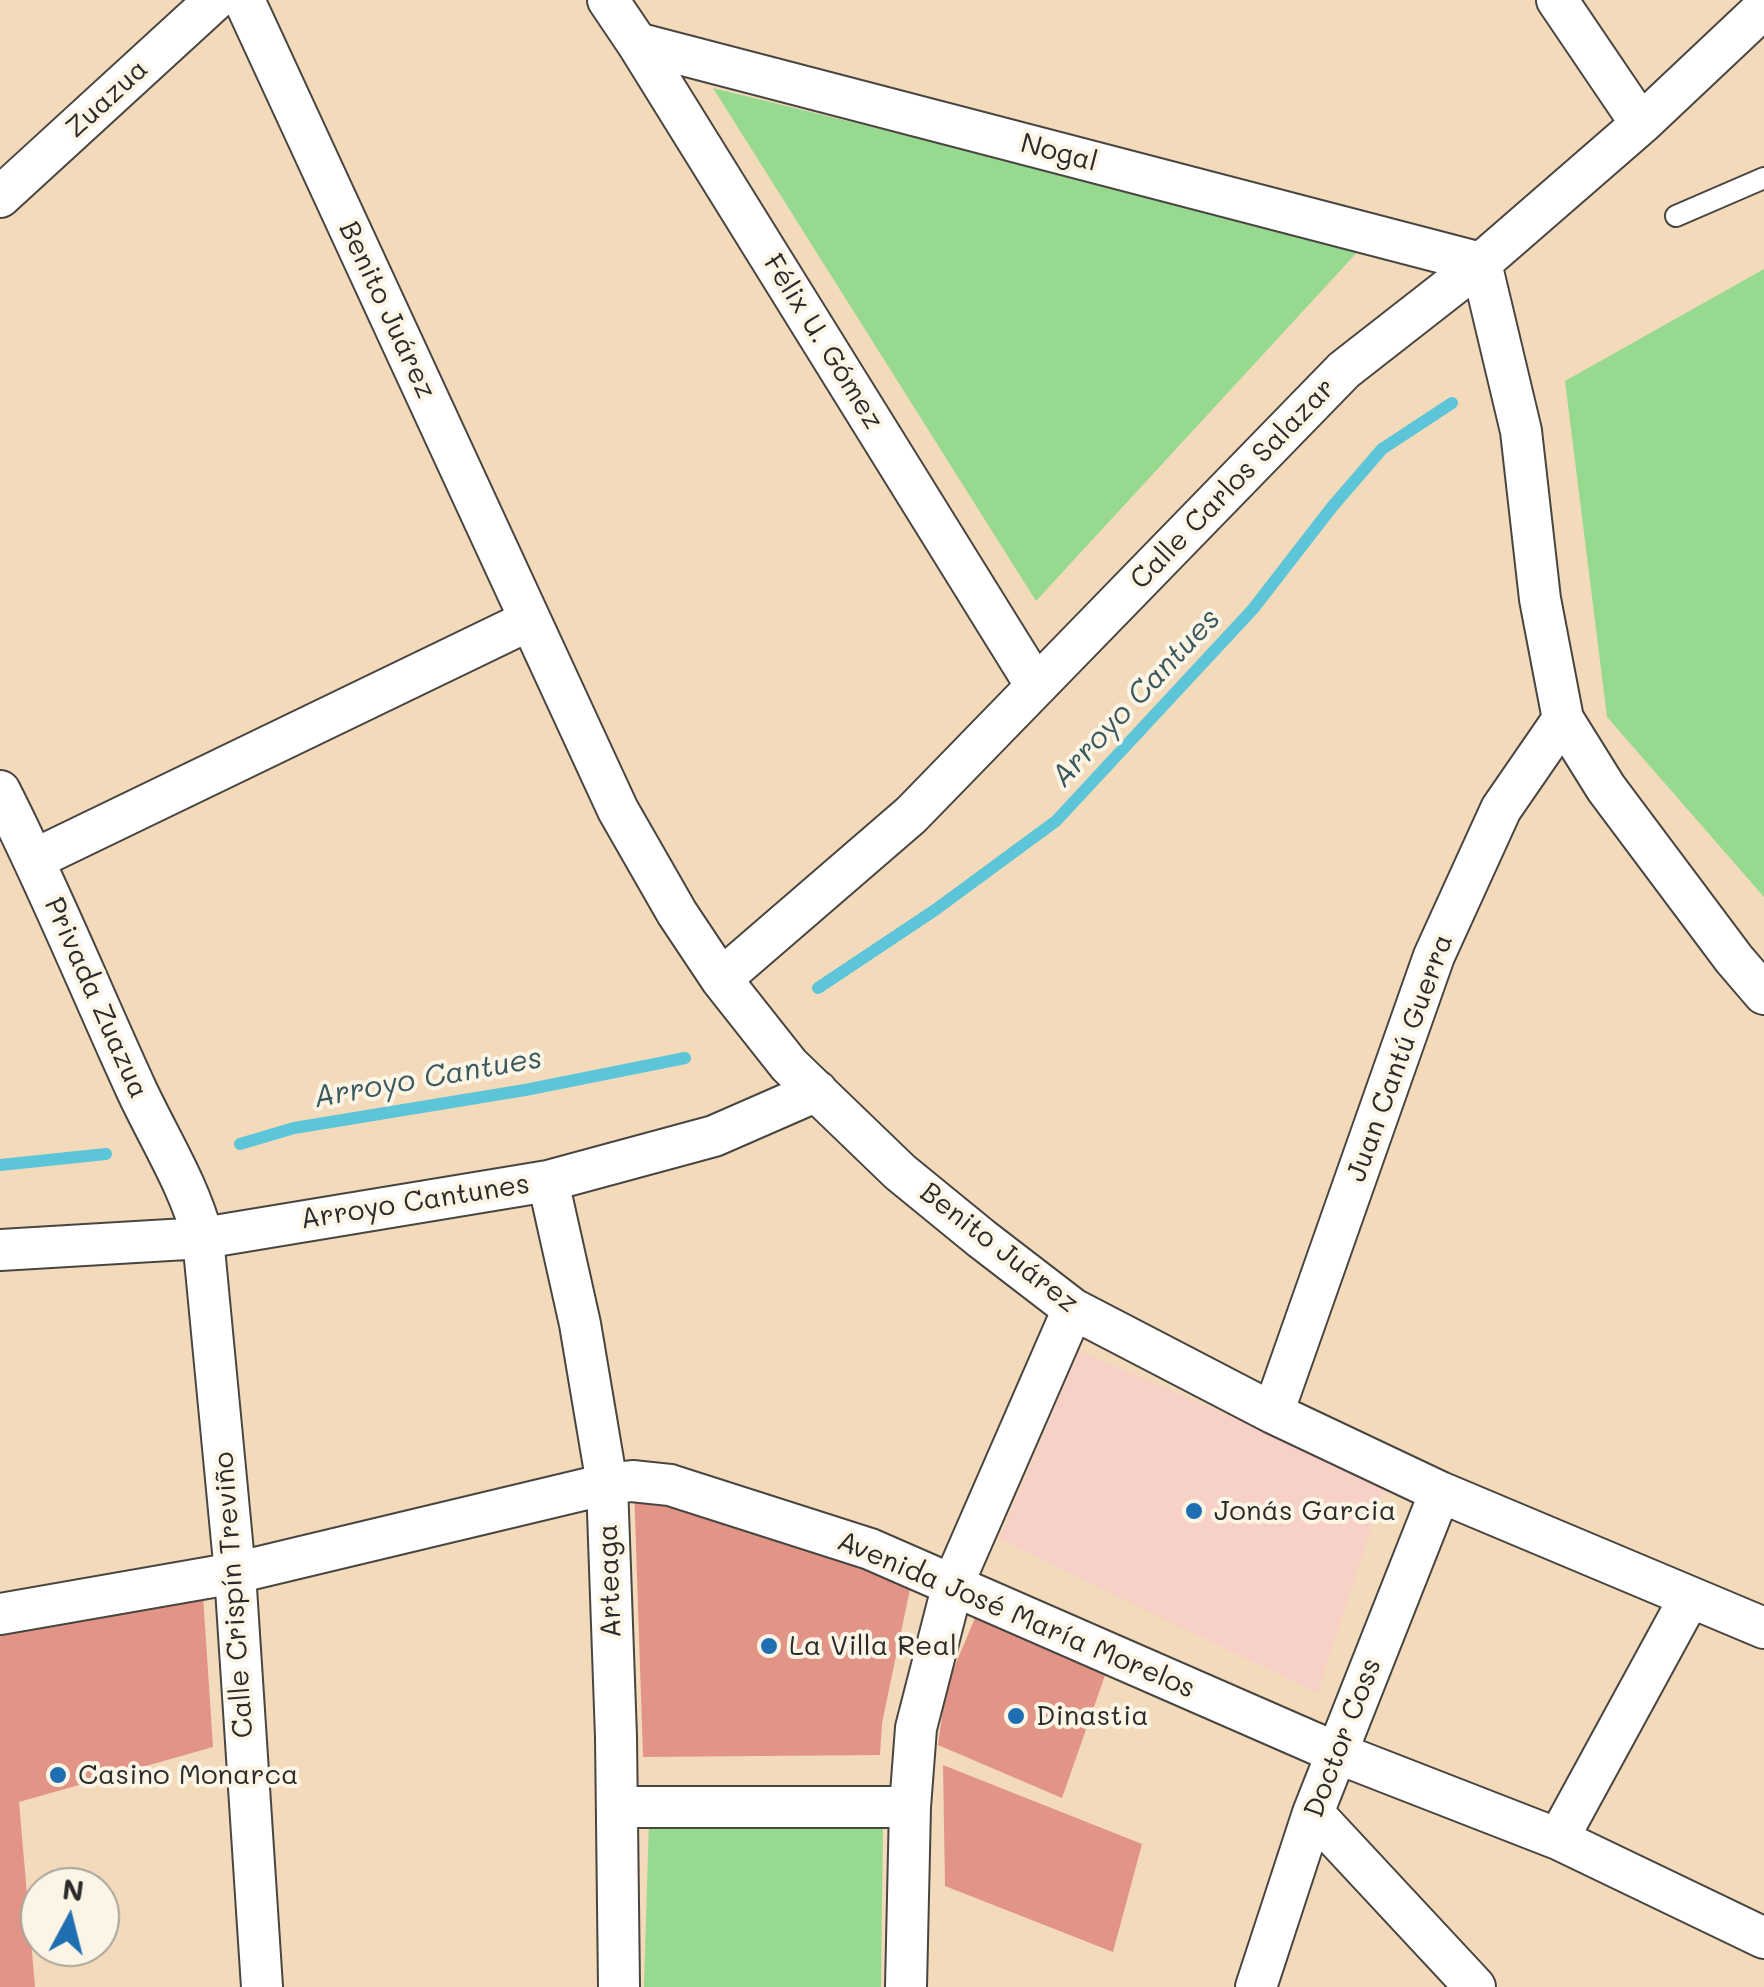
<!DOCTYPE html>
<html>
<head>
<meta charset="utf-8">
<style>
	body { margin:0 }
	#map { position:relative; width:1764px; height:1987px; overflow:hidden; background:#f2dabb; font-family:Mali,sans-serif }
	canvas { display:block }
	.north { position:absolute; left:20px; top:1867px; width:100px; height:100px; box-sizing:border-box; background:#fcf5e5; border:2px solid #a8a49b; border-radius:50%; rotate:7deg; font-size:28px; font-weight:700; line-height:40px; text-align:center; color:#2b2b2b }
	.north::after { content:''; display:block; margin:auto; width:35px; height:45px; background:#1f6fb2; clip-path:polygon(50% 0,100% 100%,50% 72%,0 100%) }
</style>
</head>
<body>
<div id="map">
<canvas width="1764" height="1987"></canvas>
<div class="north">N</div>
</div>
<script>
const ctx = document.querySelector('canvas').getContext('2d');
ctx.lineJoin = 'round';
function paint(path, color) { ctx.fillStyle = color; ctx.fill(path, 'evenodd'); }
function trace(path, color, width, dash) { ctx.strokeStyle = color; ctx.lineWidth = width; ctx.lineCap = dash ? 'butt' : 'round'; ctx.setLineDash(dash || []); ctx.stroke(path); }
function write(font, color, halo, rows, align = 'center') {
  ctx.font = font + ' Mali,sans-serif'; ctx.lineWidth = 8; ctx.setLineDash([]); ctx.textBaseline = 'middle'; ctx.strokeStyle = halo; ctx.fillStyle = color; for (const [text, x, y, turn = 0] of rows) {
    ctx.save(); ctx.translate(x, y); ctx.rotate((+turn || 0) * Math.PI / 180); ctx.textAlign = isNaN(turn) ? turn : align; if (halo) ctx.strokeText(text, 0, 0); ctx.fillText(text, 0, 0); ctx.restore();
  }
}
paint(new Path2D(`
	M1079,1351L1386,1483L1317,1693L999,1539Z`), '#f7d1c7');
paint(new Path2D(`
	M713,88L1362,247L1036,601Z
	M1764,269V897L1607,717L1565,381Z
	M649,1819L883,1822L881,1987H644Z`), '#98d990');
trace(new Path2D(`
	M818,988L935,910L1056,821L1253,609L1332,507L1382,449L1452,403
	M240,1144L294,1128L525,1090L685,1058
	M0,1165L106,1154`), '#5cc5d8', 12);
paint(new Path2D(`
	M634,1486L914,1570L882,1723L880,1755L643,1757Z
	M202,1580L213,1747L19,1802L35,1987H0V1624Z
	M980,1606L1109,1664L1062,1798L938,1745L946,1687Z
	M943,1765L1142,1844L1113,1952L945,1886Z`), '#e29587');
const lane = new Path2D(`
	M1676,216L1764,178`);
const street = new Path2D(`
	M244,0L618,810L677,913L721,979L789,1065L900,1172L982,1239L1073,1309L1273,1413L1440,1492L1764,1628
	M608,0L637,43L1036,686
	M1557,0L1641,124
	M637,43L1481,263
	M0,197L215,0
	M1481,263L1521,431L1540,599L1563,719L1606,788L1734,959L1764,994
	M0,791C50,889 91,991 137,1091C160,1140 189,1185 203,1238L235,1573L262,1987
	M35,859L530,620
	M721,979L911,815L1344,370L1481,263L1641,124L1764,8
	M548,1181L580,1324L607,1484L616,1737L619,1987
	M0,1250L203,1238L548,1181L714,1136L817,1091
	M1273,1413L1434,956L1501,809L1563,719
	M0,1614L235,1573L607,1484L632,1481L670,1485L870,1549L1337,1753L1558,1839L1764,1938
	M617,1807H910
	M1313,1813L1475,1987
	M1558,1839L1690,1597
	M906,1987L910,1807L916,1728L953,1584L1073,1309
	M1256,1987L1313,1813L1440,1492`);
trace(lane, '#494541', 24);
trace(street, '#494541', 44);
trace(lane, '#fff', 20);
trace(street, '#fff', 40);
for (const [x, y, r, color] of [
	[1194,1511,10,"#1f6fb2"],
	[769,1646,10,"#1f6fb2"],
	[1016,1716,10,"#1f6fb2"],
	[58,1775,10,"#1f6fb2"]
]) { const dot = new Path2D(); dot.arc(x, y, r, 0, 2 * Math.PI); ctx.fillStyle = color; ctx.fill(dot); trace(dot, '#fcf5e5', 4); }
write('28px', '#2b2b2b', '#fcf5e5', [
	["Zuazua",107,99,-43],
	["Nogal",1059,153,15],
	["Benito Juárez",387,310,65],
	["Félix U. Gómez",823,342,58],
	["Calle Carlos Salazar",1233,484,-46],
	["Privada Zuazua",96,998,66],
	["Juan Cantú Guerra",1400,1058,-70],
	["Arroyo Cantunes",415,1202,-9],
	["Benito Juárez",999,1248,38],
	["Arteaga",610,1581,-92],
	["Calle Crispín Treviño",234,1595,-94],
	["Avenida José María Morelos",1016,1615,23],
	["Doctor Coss",1343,1738,-69]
]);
write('28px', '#2b2b2b', '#fcf5e5', [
	["Jonás Garcia",1214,1511],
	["La Villa Real",789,1646],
	["Dinastia",1036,1716],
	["Casino Monarca",78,1775]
], 'left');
write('italic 30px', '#3a595f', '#fcf5e5', [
	["Arroyo Cantues",1136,698,-47],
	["Arroyo Cantues",428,1078,-10]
]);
</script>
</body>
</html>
